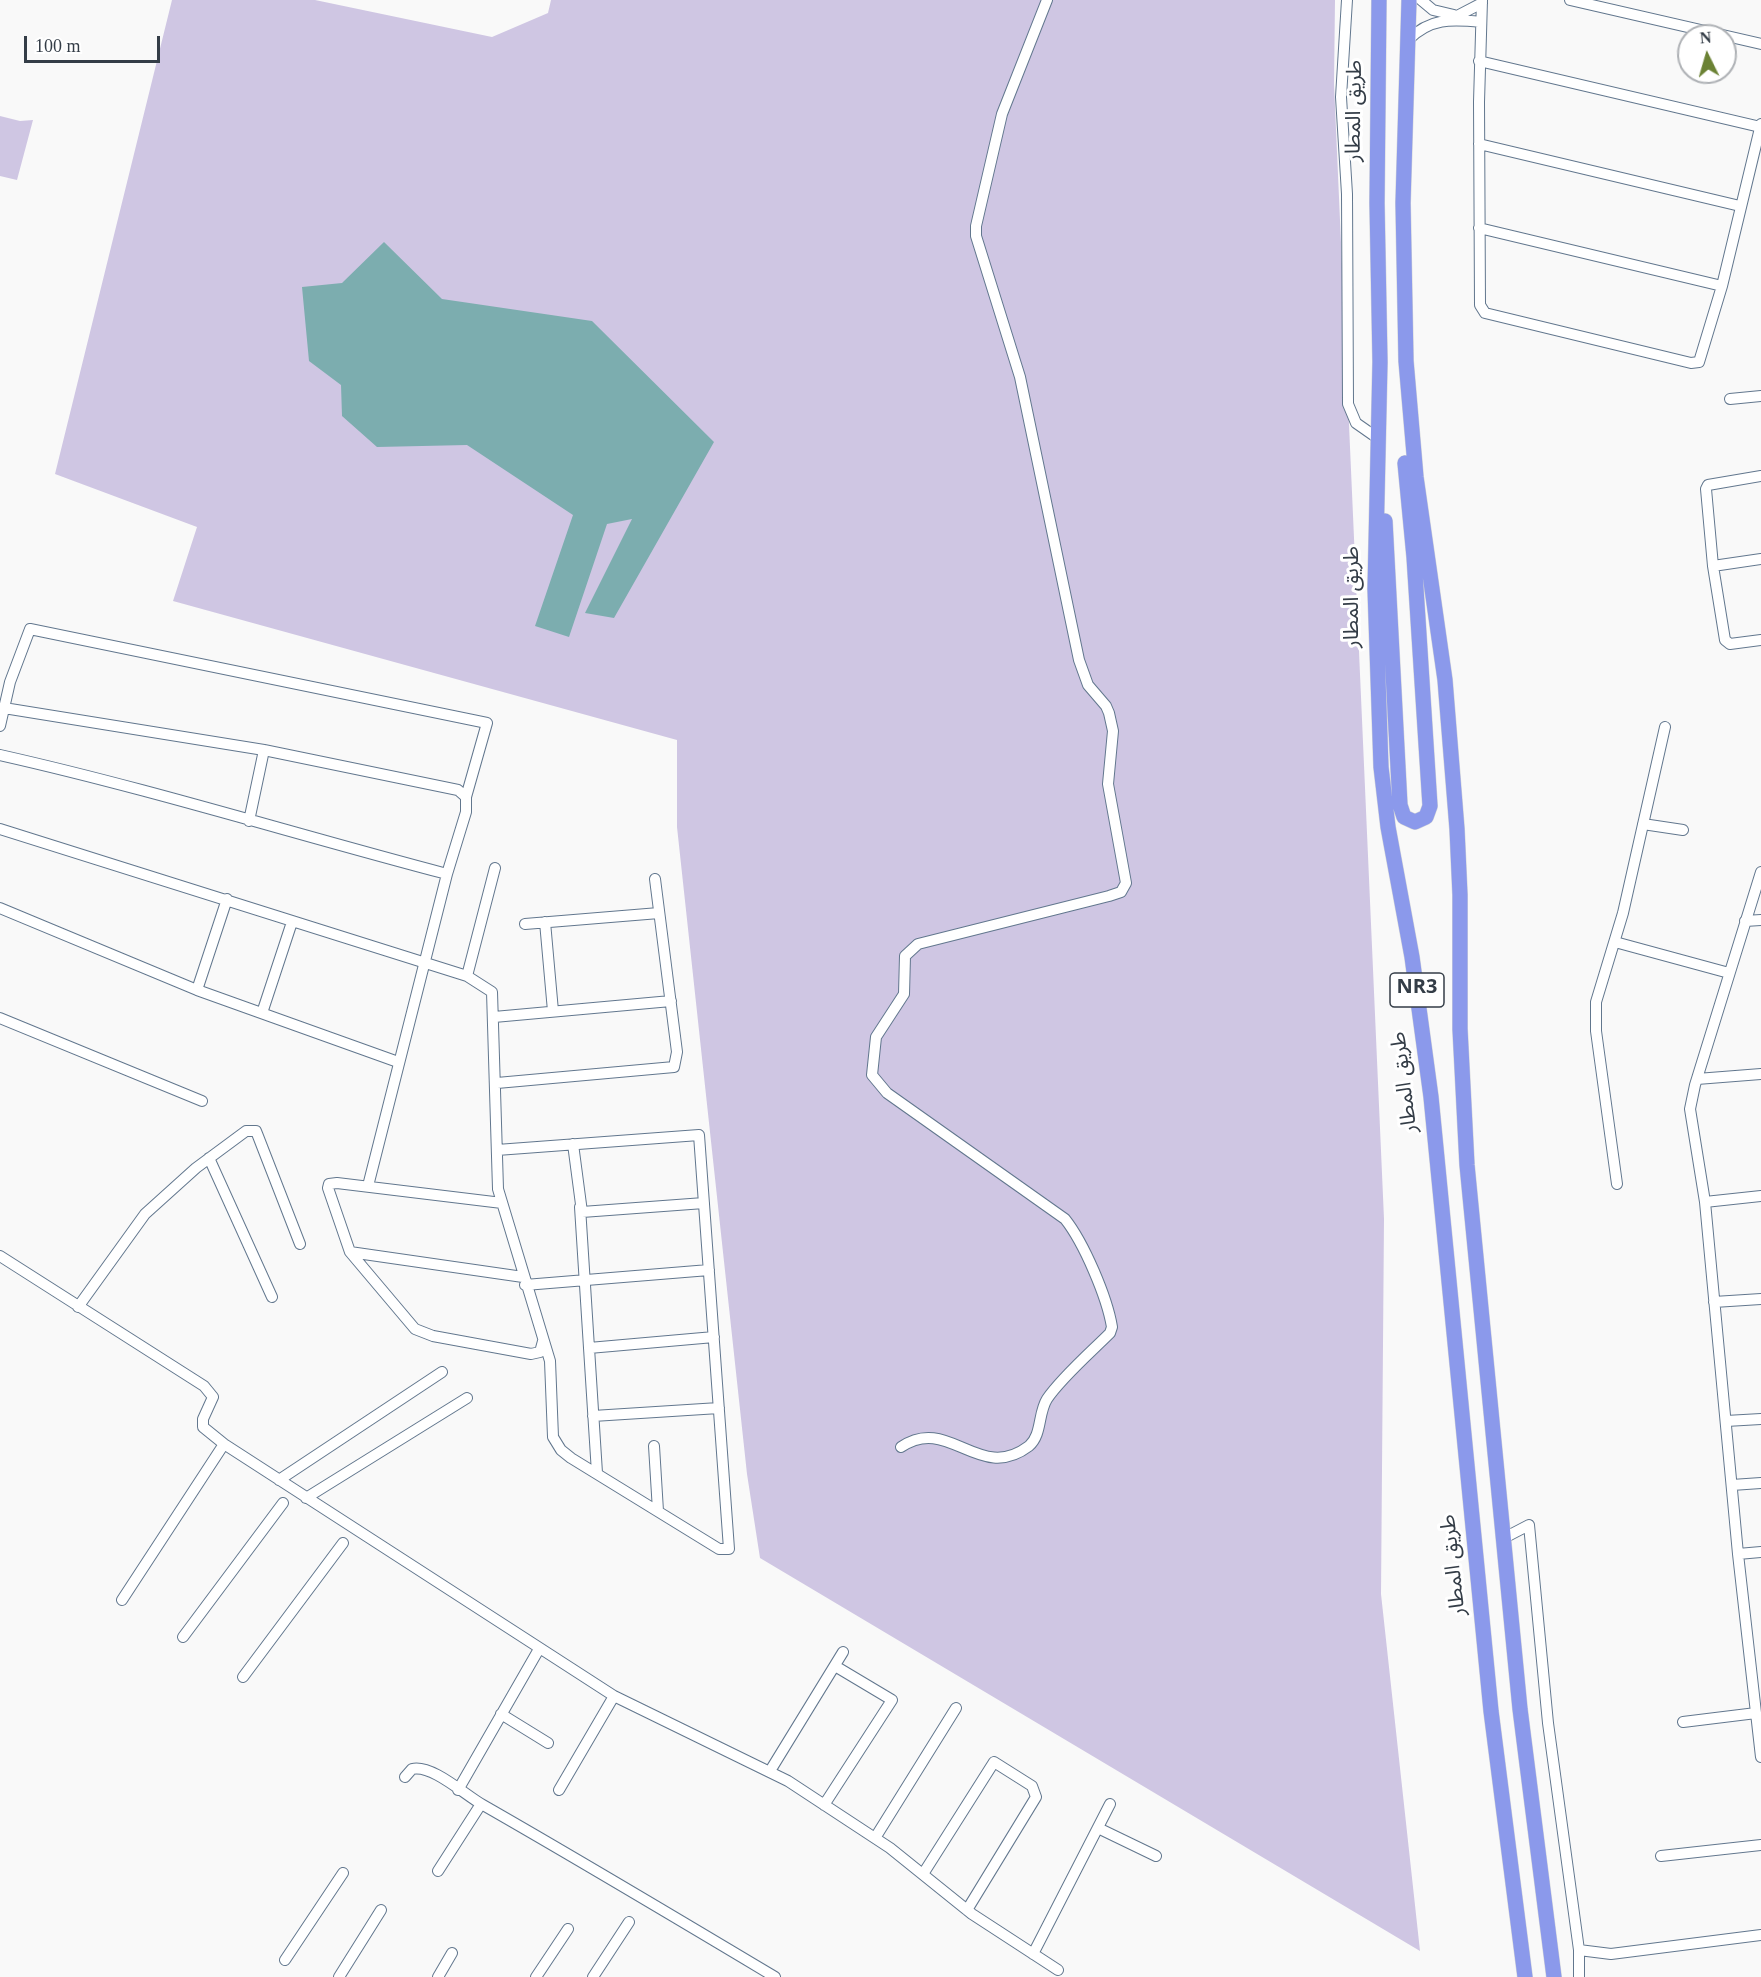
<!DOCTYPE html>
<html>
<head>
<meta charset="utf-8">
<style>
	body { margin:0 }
	#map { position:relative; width:1761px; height:1977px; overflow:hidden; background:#f9f9f9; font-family:Georgia,serif }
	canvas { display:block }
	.north { position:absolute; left:1677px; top:24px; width:60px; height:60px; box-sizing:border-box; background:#fff; border:2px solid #aeb1b5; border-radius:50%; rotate:355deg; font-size:16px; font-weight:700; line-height:24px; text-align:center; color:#343d47 }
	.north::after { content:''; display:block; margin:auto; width:21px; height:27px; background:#6b8234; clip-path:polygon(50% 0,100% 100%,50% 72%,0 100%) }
	.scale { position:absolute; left:24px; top:36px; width:136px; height:27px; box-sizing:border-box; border:3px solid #343d47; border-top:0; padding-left:8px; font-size:18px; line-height:21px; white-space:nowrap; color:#343d47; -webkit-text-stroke:4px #fff; paint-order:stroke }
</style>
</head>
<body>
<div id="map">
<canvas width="1761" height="1977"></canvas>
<div class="north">N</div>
<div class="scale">100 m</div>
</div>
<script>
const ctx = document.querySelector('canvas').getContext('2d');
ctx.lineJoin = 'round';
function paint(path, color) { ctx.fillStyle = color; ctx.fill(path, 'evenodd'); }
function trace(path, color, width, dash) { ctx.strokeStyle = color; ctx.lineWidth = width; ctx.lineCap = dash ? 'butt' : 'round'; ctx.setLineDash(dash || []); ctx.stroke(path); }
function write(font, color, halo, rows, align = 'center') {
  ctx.font = font + ' Georgia,"Noto Sans Arabic",serif'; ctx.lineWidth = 6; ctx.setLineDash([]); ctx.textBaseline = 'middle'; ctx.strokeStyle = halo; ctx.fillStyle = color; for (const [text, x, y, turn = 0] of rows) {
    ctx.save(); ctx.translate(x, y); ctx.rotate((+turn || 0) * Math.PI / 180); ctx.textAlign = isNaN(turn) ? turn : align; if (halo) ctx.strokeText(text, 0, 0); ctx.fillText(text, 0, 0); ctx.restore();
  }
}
paint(new Path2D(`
	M172,0H315L492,37L548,13L551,0H1335L1334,84L1384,1219L1381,1594L1420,1951L760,1558L747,1474L677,827V740L173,601L197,527L55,474Z
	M0,116L20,121L33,120L17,180L0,176Z`), '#cfc6e3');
paint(new Path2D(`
	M384,242L442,299L592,321L714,442L614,618L585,613L632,519L607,524L569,637L535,626L573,515L467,445L377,447L342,416L341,385L309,361L302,287L342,283Z`), '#7cadaf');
const minor = new Path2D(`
	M1347,0L1341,97L1347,194L1348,404L1356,423L1376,437
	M1421,0L1433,10L1454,15
	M1482,0L1479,102L1480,305L1485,313L1691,363L1699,362L1722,286L1761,124
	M1570,0L1761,44
	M1459,15L1482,3
	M1408,40C1430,18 1451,19 1481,22
	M1479,61L1760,127
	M1479,144L1740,206
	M1479,228L1722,286
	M1730,399L1761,396
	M1761,476L1708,485L1706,489L1713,566L1725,640L1730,644L1761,640
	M1713,566L1761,559
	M4,708L264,750L458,790L466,797V812L447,874L368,1186
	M0,726L10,682L30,629L487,723L466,797
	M0,755C151,789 298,835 447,874
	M249,821L264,750
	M1643,824L1683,830
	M0,829L467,976L492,992L498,1189L550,1361L553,1437L561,1450L571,1458L719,1549H729L699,1135L497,1150
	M1761,872L1695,1085L1690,1109L1705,1202L1738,1554L1761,1757
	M0,908L197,990L398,1062
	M1745,921L1761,920
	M545,922L553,1011
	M525,924L659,913
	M1615,942L1729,973
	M467,976L495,868
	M197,990L227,899
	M262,1013L292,922
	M494,1017L671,1001
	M0,1018L202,1101
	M1697,1079L1761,1074
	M497,1083L674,1067L677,1052L655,879
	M573,1144L582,1212L704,1203
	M209,1158L272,1297
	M1617,1184L1596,1031V1002L1623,913L1665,727
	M1705,1202L1761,1196
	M502,1203L337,1183L329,1184L328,1188L350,1252L415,1329L433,1336L531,1354L540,1352L543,1341
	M580,1207L597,1473
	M350,1252L523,1277
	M0,1256L204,1386L213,1397L203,1419V1427L224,1444L614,1696L788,1781L890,1848L972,1914L1058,1970
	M525,1285L709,1270
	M1714,1302L1761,1299
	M78,1307L145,1214L196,1168L246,1131H256L258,1136L300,1244
	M589,1348L714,1337
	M593,1416L719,1408
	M1726,1421L1761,1419
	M654,1446L658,1511
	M901,1447C949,1414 979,1484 1029,1446C1042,1435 1038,1413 1047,1399C1061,1378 1091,1352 1110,1333L1112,1327C1107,1297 1084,1243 1065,1219L887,1093L872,1075L876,1037L904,994L905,956L918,944L1109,896L1121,892L1126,883L1108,784L1113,731L1109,713L1106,706L1088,685L1079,660L1020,377L976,236V226L1002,114L1047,0
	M279,1480L442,1372
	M1732,1485L1761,1483
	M306,1498L467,1398
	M1504,1538L1529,1525L1548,1723L1579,1950V1977
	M1738,1554L1761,1552
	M122,1600L224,1444
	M183,1637L283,1503
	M243,1677L343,1543
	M501,1714L548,1743
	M1683,1722L1756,1713
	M770,1771L843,1652
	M405,1777L412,1769C432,1764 465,1795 483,1805C581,1861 678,1919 775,1977
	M458,1790L539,1649
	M559,1790L614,1696
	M824,1805L892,1700L835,1666
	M1098,1828L1156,1856
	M875,1838L956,1708
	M1661,1856L1761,1845
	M438,1871L481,1804
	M923,1874L994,1762L1032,1786L1036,1797L967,1910
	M1579,1950L1611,1954L1761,1935
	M1033,1954L1110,1804
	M285,1960L343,1873
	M339,1977L381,1910
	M438,1977L452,1953
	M536,1977L568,1929
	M593,1977L629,1922`);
const highway = new Path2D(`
	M1379,0L1377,203L1380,362L1375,589L1381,767L1388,827L1412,957L1431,1097L1491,1711L1525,1977
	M1409,0L1403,203L1406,361L1416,477L1445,680L1457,829L1460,895V1029L1467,1165L1520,1709L1554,1977
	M1385,521L1400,805L1404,817L1415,822L1426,817L1430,806L1414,557L1405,463`);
trace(minor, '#62778e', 12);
trace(highway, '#d2d4d7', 16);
trace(minor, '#fff', 10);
trace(highway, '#8b99eb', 15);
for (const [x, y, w] of [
	[1417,990,54]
]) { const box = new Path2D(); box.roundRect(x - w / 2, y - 17, w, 34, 4.5); ctx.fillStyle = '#fff'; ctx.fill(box); trace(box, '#343d47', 1.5); }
write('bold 20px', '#343d47', null, [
	["NR3",1417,990]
]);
write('21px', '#343d47', '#fff', [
	["طريق المطار",1357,111,-89],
	["طريق المطار",1355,597,-90],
	["طريق المطار",1407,1082,-97],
	["طريق المطار",1456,1565,-96]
]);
</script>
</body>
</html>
